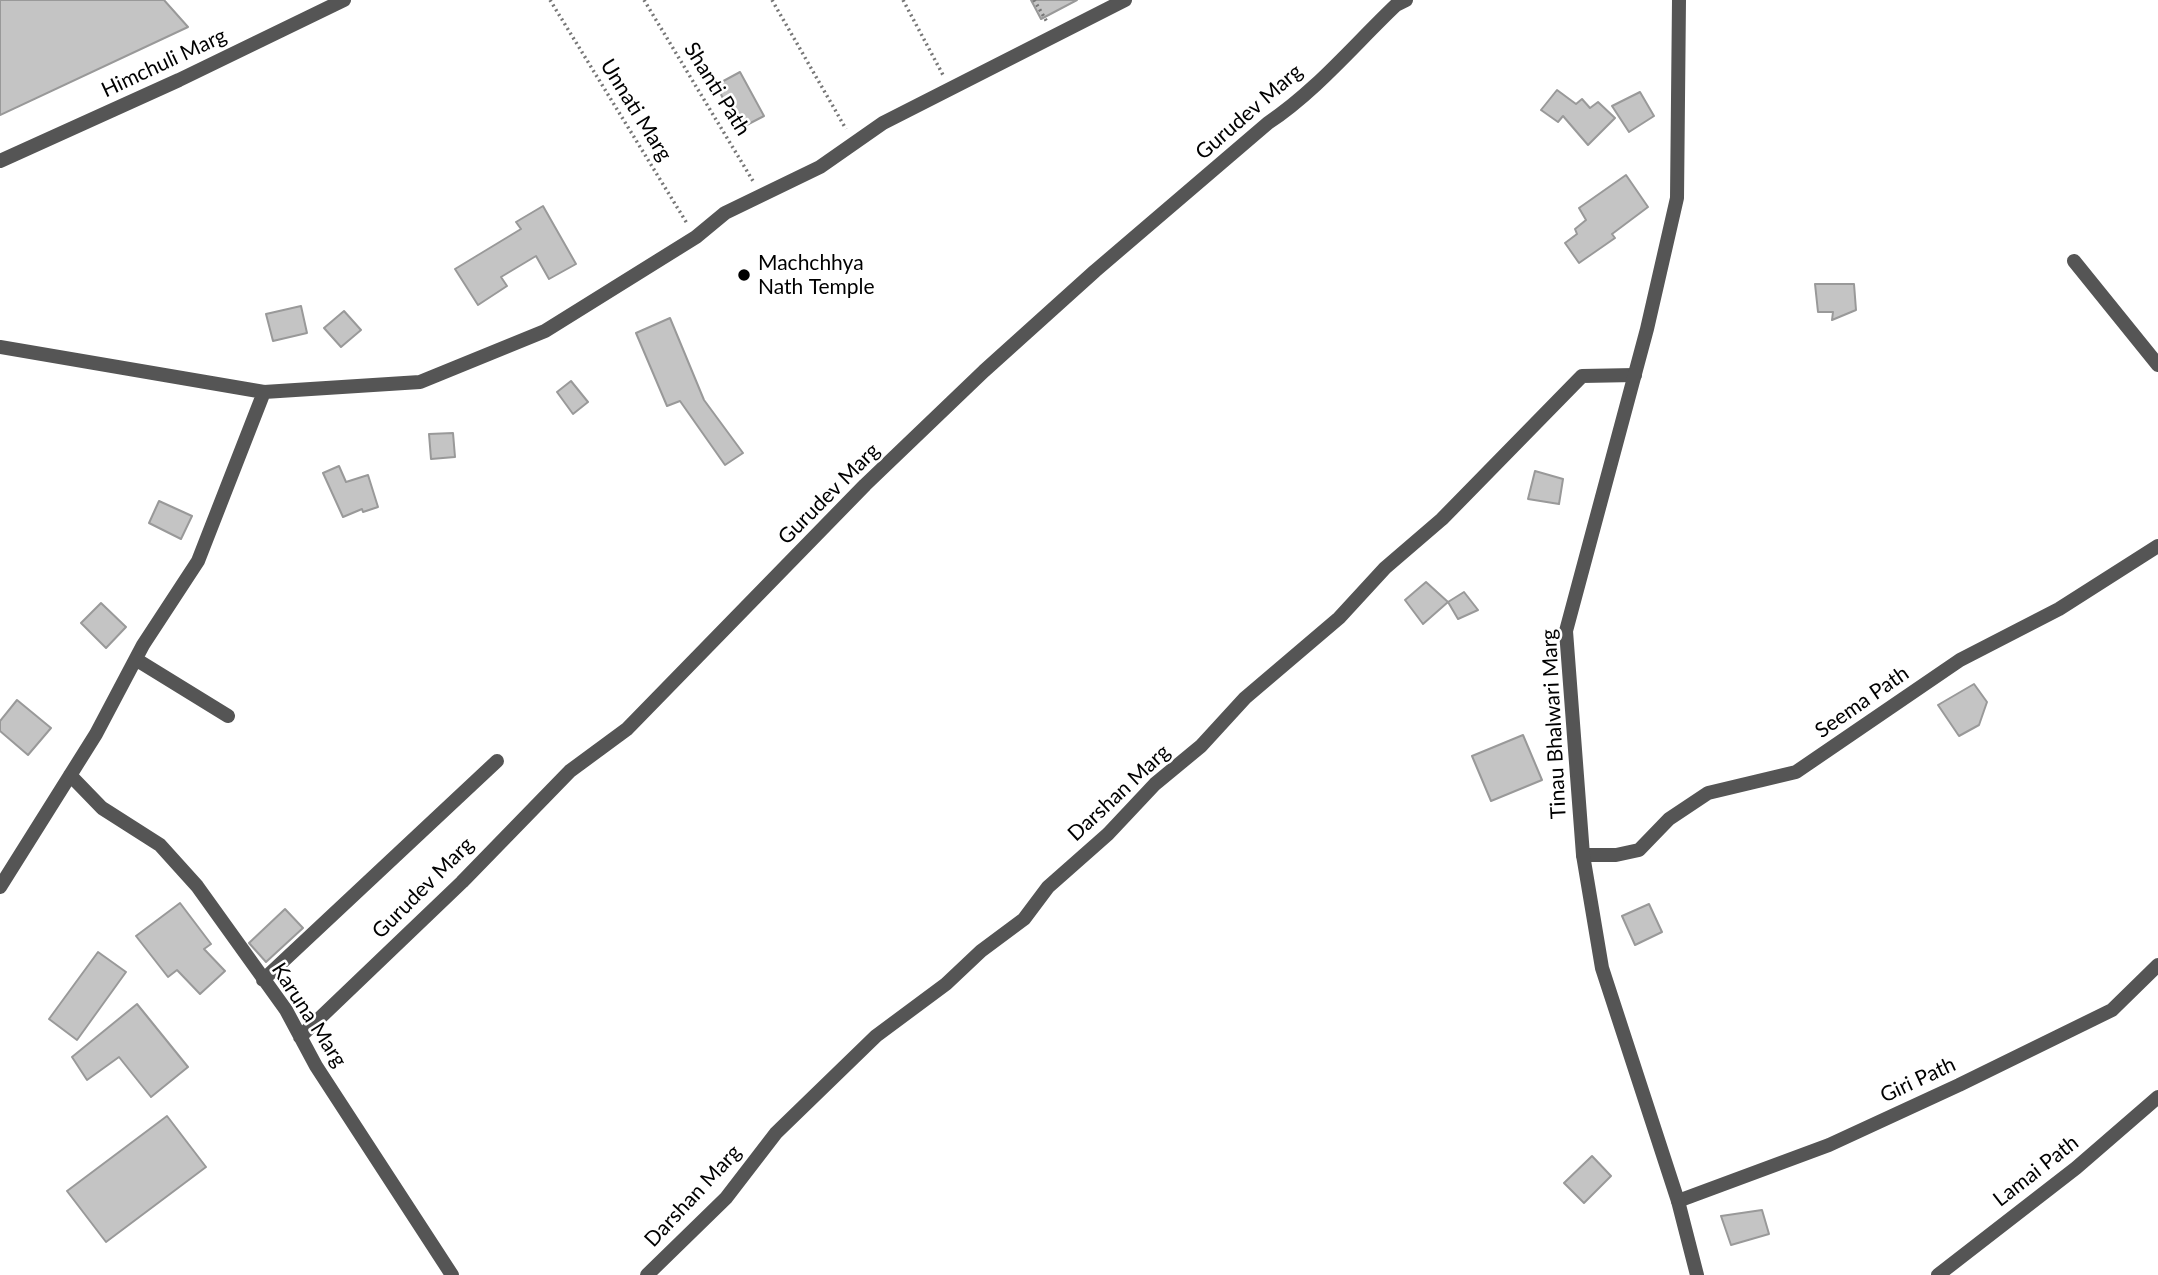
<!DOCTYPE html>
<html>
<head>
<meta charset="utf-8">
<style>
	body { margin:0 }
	canvas { display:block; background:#fff }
</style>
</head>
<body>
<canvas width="2158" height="1275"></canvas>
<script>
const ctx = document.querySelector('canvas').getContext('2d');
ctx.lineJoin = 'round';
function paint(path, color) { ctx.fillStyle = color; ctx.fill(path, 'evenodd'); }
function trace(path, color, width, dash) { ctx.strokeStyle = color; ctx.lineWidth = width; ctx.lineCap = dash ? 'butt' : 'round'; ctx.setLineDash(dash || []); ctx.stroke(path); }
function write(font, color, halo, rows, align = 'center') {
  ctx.font = font + ' Lato,sans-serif'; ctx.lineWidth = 5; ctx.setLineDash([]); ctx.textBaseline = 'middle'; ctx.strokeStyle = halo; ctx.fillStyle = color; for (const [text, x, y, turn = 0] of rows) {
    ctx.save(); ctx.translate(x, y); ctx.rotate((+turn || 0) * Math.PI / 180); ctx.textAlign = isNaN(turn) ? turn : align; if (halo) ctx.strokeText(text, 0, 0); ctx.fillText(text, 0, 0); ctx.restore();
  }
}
const building = new Path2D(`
	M0,0H164L188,27L0,115Z
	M1031,0H1077L1041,19Z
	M740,72L764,116L739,129L716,85Z
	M1557,90L1576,104L1582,99L1590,108L1598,102L1615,118L1588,145L1563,116L1558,122L1541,110Z
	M1640,92L1654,116L1629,132L1612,106Z
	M1626,175L1648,207L1612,234L1615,238L1579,263L1565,243L1577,234L1575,229L1586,220L1579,208Z
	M543,206L576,264L549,279L536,256L501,277L507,286L478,305L455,269L521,229L516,222Z
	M1815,284H1854L1856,310L1832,320L1833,312H1818Z
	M301,306L307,333L273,341L266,314Z
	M344,311L361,330L341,347L324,328Z
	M670,318L704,400L743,453L725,465L680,401L667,406L636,333Z
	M571,381L588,402L573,414L557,392Z
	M453,433L455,457L431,459L429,434Z
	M339,466L346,482L368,475L378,507L363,512L362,509L343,517L323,473Z
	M1535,471L1563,479L1559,504L1528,499Z
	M159,501L192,516L181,539L149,523Z
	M1426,582L1448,602L1423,624L1405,600Z
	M1464,592L1478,610L1458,619L1448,602Z
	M101,603L126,627L106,648L81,623Z
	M1974,684L1987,702L1979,725L1959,736L1938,705Z
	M17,700L51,728L28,755L0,731V721Z
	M1523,735L1542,780L1491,801L1472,756Z
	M180,903L211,944L204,949L225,971L200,994L177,970L168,977L136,936Z
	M1649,904L1662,932L1635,945L1622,916Z
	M285,909L303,928L266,962L249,943Z
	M98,952L126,972L77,1040L49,1019Z
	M137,1004L188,1067L151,1097L119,1057L87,1080L72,1057Z
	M167,1116L206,1167L106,1242L67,1191Z
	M1592,1156L1611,1176L1584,1203L1564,1183Z
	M1762,1210L1769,1234L1731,1245L1721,1216Z`);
paint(building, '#c4c4c4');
trace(building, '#999', 2);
trace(new Path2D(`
	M550,0L688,225
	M644,0L753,181
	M772,0L846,129
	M903,0L943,75
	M1034,0L1047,22`), '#777', 3.5, [2, 3.5]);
trace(new Path2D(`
	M0,161L179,80L344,0
	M2074,261L2158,365
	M0,347L264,392L420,382L545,331L696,237L725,213L820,167L883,123L1125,0
	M137,660L228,716
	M70,775L102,808L160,845L197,886L286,1010L316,1066L452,1275
	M1583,855H1616L1639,850L1669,819L1708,793L1796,772L1960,660L2059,609L2158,546
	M0,887L96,734L143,645L198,561L264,392
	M263,980L497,761
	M300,1037L462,882L570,771L627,729L865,485L984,371L1095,271L1268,123C1316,91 1354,45 1396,5L1406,0
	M1678,1201L1829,1145L1959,1085L2112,1010L2158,965
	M647,1275L726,1198L776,1133L876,1036L946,984L981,951L1024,919L1048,887L1108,834L1155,784L1201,746L1245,698L1339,618L1385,568L1442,519L1582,376L1635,375
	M1938,1275L2076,1168L2158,1097`), '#555', 14);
trace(new Path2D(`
	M1679,0L1677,198L1647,329L1566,631L1583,855L1602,968L1678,1201L1697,1275`), '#555', 14);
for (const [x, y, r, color] of [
	[744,275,7,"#000"]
]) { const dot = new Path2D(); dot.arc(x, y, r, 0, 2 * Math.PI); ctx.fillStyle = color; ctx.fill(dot); trace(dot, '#fff', 2.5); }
write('21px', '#000', '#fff', [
	["Himchuli Marg",164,63,-25],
	["Shanti Path",717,89,58],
	["Unnati Marg",636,110,58],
	["Gurudev Marg",1249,112,-41],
	["Gurudev Marg",829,494,-45],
	["Seema Path",1862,702,-35],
	["Tinau Bhalwari Marg",1554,724,-93],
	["Darshan Marg",1119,793,-43],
	["Gurudev Marg",423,888,-45],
	["Karuna Marg",309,1015,57],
	["Giri Path",1918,1080,-25],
	["Lamai Path",2036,1171,-38],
	["Darshan Marg",693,1196,-47]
]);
write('21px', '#000', '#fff', [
	["Machchhya",758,263],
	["Nath Temple",758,287]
], 'left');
</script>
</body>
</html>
